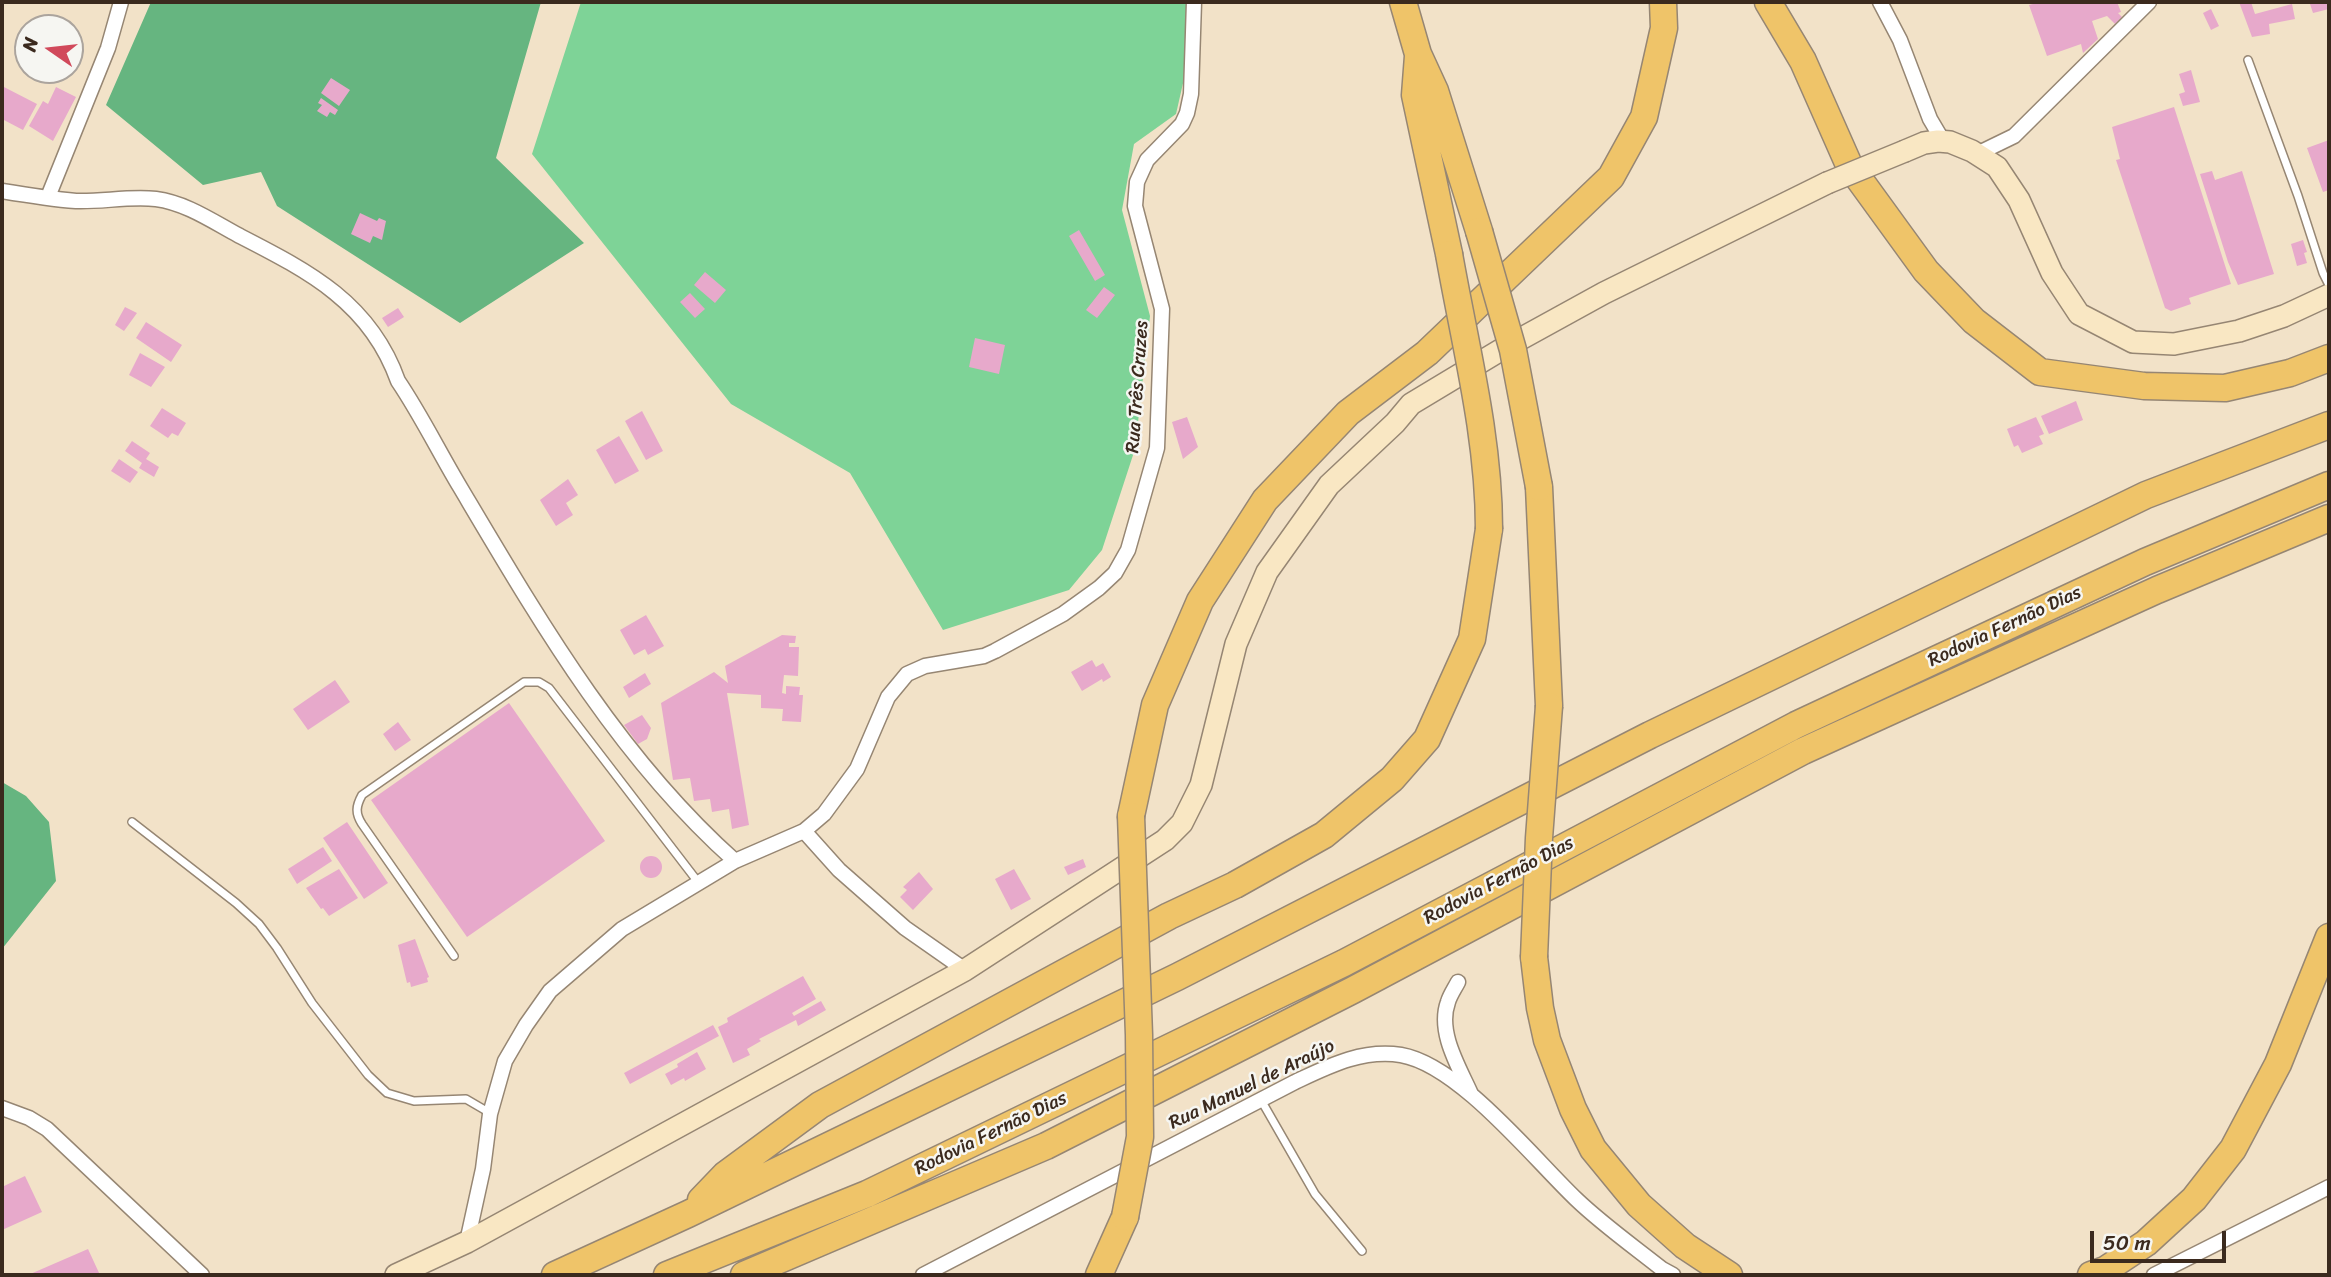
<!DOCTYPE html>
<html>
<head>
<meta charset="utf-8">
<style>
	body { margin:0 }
	#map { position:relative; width:2331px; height:1277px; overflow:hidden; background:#f2e2c8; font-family:Sriracha,sans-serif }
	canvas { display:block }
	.frame { position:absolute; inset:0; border:4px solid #3b2a1e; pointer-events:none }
	.north { position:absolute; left:14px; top:14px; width:70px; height:70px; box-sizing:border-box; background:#f6f6f2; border:2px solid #aba49d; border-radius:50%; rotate:284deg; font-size:19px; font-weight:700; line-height:28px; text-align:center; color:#3b2a1e }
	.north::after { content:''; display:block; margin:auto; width:24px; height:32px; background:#d1495b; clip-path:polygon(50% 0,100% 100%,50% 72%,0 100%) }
	.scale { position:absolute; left:2090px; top:1231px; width:136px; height:32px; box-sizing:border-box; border:4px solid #3b2a1e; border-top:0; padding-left:9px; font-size:21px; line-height:24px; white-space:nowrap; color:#3b2a1e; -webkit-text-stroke:5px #f6f6f2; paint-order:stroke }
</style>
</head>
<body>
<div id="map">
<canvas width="2331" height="1277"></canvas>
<div class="frame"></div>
<div class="north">N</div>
<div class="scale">50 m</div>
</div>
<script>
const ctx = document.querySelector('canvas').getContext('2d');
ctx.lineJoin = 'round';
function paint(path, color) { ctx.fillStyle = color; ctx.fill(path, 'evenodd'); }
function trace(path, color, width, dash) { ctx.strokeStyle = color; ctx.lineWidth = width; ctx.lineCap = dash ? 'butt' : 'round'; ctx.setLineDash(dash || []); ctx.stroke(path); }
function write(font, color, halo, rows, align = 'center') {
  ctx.font = font + ' Sriracha,sans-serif'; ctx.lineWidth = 5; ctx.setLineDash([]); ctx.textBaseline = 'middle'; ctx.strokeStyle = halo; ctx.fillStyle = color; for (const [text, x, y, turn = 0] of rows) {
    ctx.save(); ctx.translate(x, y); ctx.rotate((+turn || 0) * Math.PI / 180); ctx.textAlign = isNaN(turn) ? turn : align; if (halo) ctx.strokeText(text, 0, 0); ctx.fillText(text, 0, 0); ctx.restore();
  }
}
paint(new Path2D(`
	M581,2H1189L1186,70L1176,114L1134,144L1122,210L1150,316L1135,449L1102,550L1069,590L943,630L850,473L731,404L532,154Z`), '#7ed397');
paint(new Path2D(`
	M151,2H541L496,158L584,243L460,323L277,206L261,172L203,185L106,105Z
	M2,782L26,796L49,822L56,881L2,949Z`), '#66b580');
paint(new Path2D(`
	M2040,2H2117L2121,12L2118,13L2122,17L2115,24L2107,16L2092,21L2098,39L2083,53L2081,44L2047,56L2029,5Z
	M2239,2H2251L2255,14L2292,4L2295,19L2269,24L2270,34L2252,37Z
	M2316,2H2327L2329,9L2313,13L2310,4Z
	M2211,9L2219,26L2211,30L2203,13Z
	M2191,70L2200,102L2183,106L2179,94L2185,92L2179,74Z
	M331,78L350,90L339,106L321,93Z
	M2,86L37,104L23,130L2,119Z
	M56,87L76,97L53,141L29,126L43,101L48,104Z
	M321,98L338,110L335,115L330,112L327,117L317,111L322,105L318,103Z
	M2174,107L2231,284L2189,298L2191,304L2171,311L2165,308L2116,160L2120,159L2112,127Z
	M2329,140V190L2323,192L2307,148Z
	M2212,171L2215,180L2242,171L2274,274L2238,285L2228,262L2200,174Z
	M360,213L377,221L379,218L386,221L382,240L373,236L370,243L351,234Z
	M1079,230L1105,275L1095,281L1069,236Z
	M2303,240L2307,252L2304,253L2307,263L2297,266L2291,244Z
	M705,272L726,290L715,303L694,285Z
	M1104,287L1115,295L1097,318L1086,310Z
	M690,293L705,309L695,318L680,302Z
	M125,307L137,313L124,331L115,325Z
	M398,308L404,317L388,327L382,318Z
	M146,322L182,345L171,362L136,338Z
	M975,338L1005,345L999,374L969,367Z
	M140,353L165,367L151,387L129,375Z
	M2076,401L2083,420L2049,434L2041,416Z
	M162,408L186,423L178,436L172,433L168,438L150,426Z
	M642,411L663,451L646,460L625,421Z
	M1187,417L1198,447L1183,459L1172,422Z
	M2036,417L2044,434L2039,436L2043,444L2022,453L2018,445L2014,447L2007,429Z
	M619,436L639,471L615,484L596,450Z
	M132,441L150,453L146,459L159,467L154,477L139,468L142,463L125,451Z
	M119,459L138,472L130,483L111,471Z
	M568,479L578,495L566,503L573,515L556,526L540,500Z
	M646,615L664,646L648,655L645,649L634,655L620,630Z
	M782,635L796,636L795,643H789V647H799L798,676L784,675L782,693L786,694V686L800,687L799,695H803L801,722L782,721L783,709L761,708V695L727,693L749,825L732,829L729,809L712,812L710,799L694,801L690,778L673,780L661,703L714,672L728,683L725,666Z
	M1092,660L1096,667L1103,663L1111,677L1103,682L1102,679L1082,691L1071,672Z
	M645,673L651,684L629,698L623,687Z
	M335,680L350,702L308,730L293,709Z
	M509,703L605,841L467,937L371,800Z
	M642,715L651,728L647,739L638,744L624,725Z
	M398,722L411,740L395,751L383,734Z
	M347,822L388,883L364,899L323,838Z
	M323,847L332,861L297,884L288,869Z
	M640 867a11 11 0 1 1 22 0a11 11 0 1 1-22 0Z
	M1083,859L1086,867L1068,875L1064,867Z
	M339,869L358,898L329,916L323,908L321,909L306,888Z
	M1014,869L1031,899L1011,910L995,879Z
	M919,872L933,889L913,910L900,897L907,890L903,887Z
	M415,939L429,977L427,978L428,982L411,987L410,982L407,983L398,945Z
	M803,976L816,999L792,1013L794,1016L821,1001L826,1010L798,1026L796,1020L759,1039L761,1041L747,1049L750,1055L733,1063L718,1027L728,1022L727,1018Z
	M713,1025L719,1036L630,1084L624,1073Z
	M697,1052L706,1069L685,1081L684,1078L671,1085L665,1074L678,1067L677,1064Z
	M25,1176L42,1212L2,1230V1187Z
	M88,1249L100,1275H28Z`), '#e7a9cb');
const lane = new Path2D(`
	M2248,60L2298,196L2323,273L2329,285
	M132,822L236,903L259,924L277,948L312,1003L368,1075L387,1093L414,1101L466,1099L490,1113
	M454,956L362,824C355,813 356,806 362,795L524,682H539L549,688L698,882
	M1261,1100L1315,1194L1362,1251`);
const street = new Path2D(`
	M1880,2L1900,40L1930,119L1943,141
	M1977,154L2014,136L2149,2
	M2,191C26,195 51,199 76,201C102,202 129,196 156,199C186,203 212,221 238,235C308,271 370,302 398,381C421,415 439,452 460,487C539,620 618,757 735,861
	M48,197L108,48L121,2
	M804,831L839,870L905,928L965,970
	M1458,982C1455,988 1450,995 1448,1002C1437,1032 1459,1067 1471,1094
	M2,1108L29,1118L47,1129L202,1275
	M467,1242L483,1169L490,1114L505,1061L526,1025L550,991L622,929L735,861L804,831L824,814L857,769L888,697L907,674L925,666L984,656L995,651L1063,614L1099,588L1115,573L1128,550L1157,448L1162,309L1135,206L1137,182L1147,160L1182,124L1187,113L1191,94L1194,2
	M923,1275L1295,1082C1329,1066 1362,1049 1401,1055C1459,1065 1533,1158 1576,1199C1602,1224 1633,1246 1662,1269L1673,1275
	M2154,1275L2329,1187`);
const secondary = new Path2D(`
	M1905,151L1924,143L1938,141L1950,142L1972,151L1997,167L2019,200L2052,273L2079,314L2133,342L2174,344L2239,331L2284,316L2329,295
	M396,1275L467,1242L965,970L1165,840L1182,823L1201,785L1236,644L1267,572L1329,485L1395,423L1411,404L1504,348L1604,293L1827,183`);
const highway = new Path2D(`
	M1403,2L1418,54L1435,91L1479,231
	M1768,2L1803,61L1849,165L1926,271L1974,321L2040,372L2144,386L2225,388L2290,373L2329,358
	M1418,56L1415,95L1449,254
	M1539,487L1549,706
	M1131,816L1155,705L1200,601L1265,500L1348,413L1427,353L1611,177L1644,117L1664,28L1663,2
	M1534,957L1540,1008L1547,1040L1573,1109L1593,1149L1639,1205L1685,1246L1729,1275
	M701,1200L725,1175L820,1105L1169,916L1235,885L1324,835L1392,779L1427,739L1472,639L1489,529
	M555,1275L688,1214L1177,977L1650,735L2146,495L2329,425
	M667,1275L867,1194L1344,963L1796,725L2145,562L2329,485
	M744,1275L1046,1146L1353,990L1803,751L2157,590L2329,518
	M1099,1275L1125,1217
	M2091,1275L2105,1270L2146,1243L2194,1199L2233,1149L2278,1064L2329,937`);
trace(lane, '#968673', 10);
trace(street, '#968673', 17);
trace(secondary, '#968673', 24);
trace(highway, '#968673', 29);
trace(lane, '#fff', 7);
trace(street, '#fff', 14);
trace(secondary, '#f9e7c3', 21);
trace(highway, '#efc469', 26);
const secondaryBridge = new Path2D(`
	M1827,183L1905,151`);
const highwayBridge = new Path2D(`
	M1479,231L1513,350L1539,487
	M1449,254C1465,345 1489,436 1489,529
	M1534,957L1539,838L1549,706
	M1125,1217L1140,1137L1139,1035L1131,816`);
trace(secondaryBridge, '#968673', 24, []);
trace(highwayBridge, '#968673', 29, []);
trace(secondaryBridge, '#f9e7c3', 21);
trace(highwayBridge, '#efc469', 26);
write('19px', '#3b2a1e', '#f6f6f2', [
	["Rua Três Cruzes",1138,387,-86],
	["Rodovia Fernão Dias",2005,627,-25],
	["Rodovia Fernão Dias",1499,881,-28],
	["Rua Manuel de Araújo",1252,1085,-26],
	["Rodovia Fernão Dias",991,1134,-26]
]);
</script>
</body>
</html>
